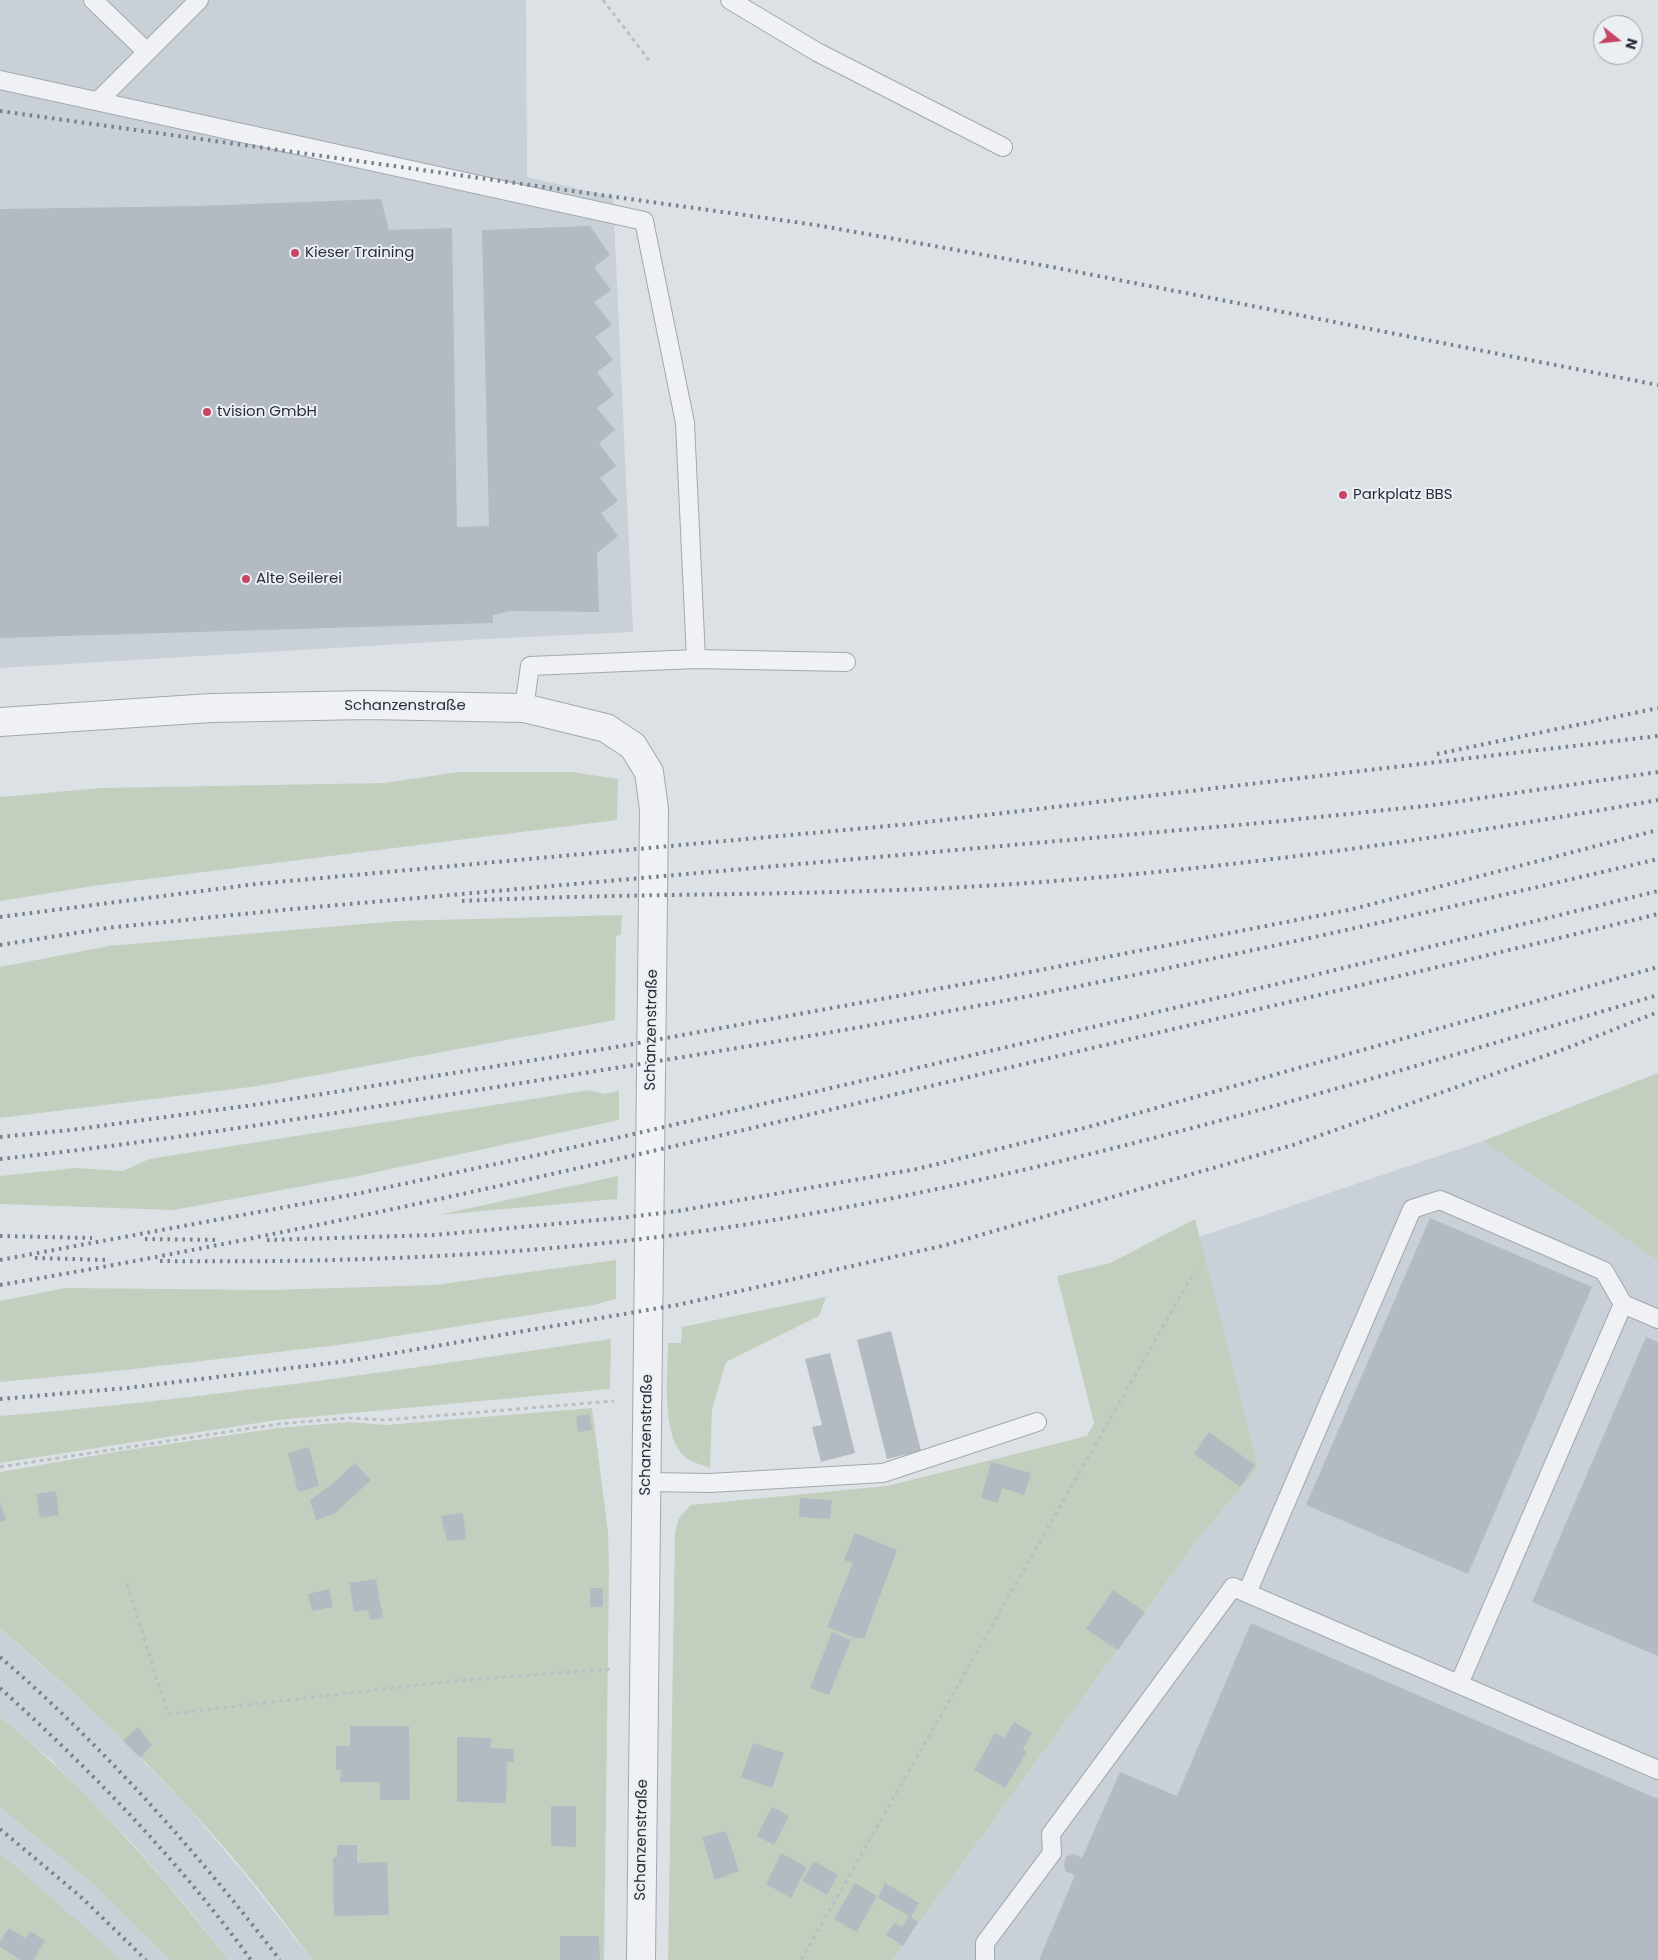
<!DOCTYPE html>
<html>
<head>
<meta charset="utf-8">
<style>
	body { margin:0 }
	#map { position:relative; width:1658px; height:1960px; overflow:hidden; background:#dce1e5; font-family:Poppins,sans-serif }
	canvas { display:block }
	.north { position:absolute; left:1593px; top:15px; width:50px; height:50px; box-sizing:border-box; background:#ebeff3; border:1px solid #9da3a9; border-radius:50%; rotate:106deg; font-size:14px; font-weight:700; line-height:20px; text-align:center; color:#27303b }
	.north::after { content:''; display:block; margin:auto; width:18px; height:22px; background:#c64662; clip-path:polygon(50% 0,100% 100%,50% 72%,0 100%) }
</style>
</head>
<body>
<div id="map">
<canvas width="1658" height="1960"></canvas>
<div class="north">N</div>
</div>
<script>
const ctx = document.querySelector('canvas').getContext('2d');
ctx.lineJoin = 'round';
function paint(path, color) { ctx.fillStyle = color; ctx.fill(path, 'evenodd'); }
function trace(path, color, width, dash) { ctx.strokeStyle = color; ctx.lineWidth = width; ctx.lineCap = dash ? 'butt' : 'round'; ctx.setLineDash(dash || []); ctx.stroke(path); }
function write(font, color, halo, rows, align = 'center') {
  ctx.font = font + ' Poppins,sans-serif'; ctx.lineWidth = 4; ctx.setLineDash([]); ctx.textBaseline = 'middle'; ctx.strokeStyle = halo; ctx.fillStyle = color; for (const [text, x, y, turn = 0] of rows) {
    ctx.save(); ctx.translate(x, y); ctx.rotate((+turn || 0) * Math.PI / 180); ctx.textAlign = isNaN(turn) ? turn : align; if (halo) ctx.strokeText(text, 0, 0); ctx.fillText(text, 0, 0); ctx.restore();
  }
}
paint(new Path2D(`
	M0,0H526L527,177L613,197L633,632L484,639L0,668Z
	M1483,1141L1658,1261V1960H892L1198,1539L1258,1468L1199,1237Z
	M0,1629L95,1712L185,1804L242,1871L312,1960H228L192,1913L134,1845L51,1760L0,1716Z
	M0,1807L93,1884L170,1960H119L0,1853Z`), '#cad0d7');
paint(new Path2D(`
	M459,772H572L618,779L617,820L100,885L0,901V797L102,788L384,783Z
	M622,915L621,935L616,936L615,1020L258,1086L0,1118V967L109,946L397,921Z
	M1658,1073V1261L1483,1141Z
	M590,1090L604,1094L619,1091V1120L358,1176L173,1210L0,1204V1176L75,1168L123,1171L149,1159Z
	M618,1176L617,1199L438,1215Z
	M1195,1219L1258,1468L1198,1539L892,1960H668L675,1533L679,1518L691,1505L887,1486L1087,1436L1094,1423L1057,1276L1110,1263Z
	M616,1260V1299L593,1305L346,1344L125,1370L0,1382V1301L65,1288L270,1290L435,1285Z
	M826,1297L819,1316L726,1362L712,1410L710,1468C703,1465 694,1463 688,1459C660,1441 668,1373 668,1343H681L682,1327Z
	M611,1339L610,1389L277,1420L0,1463V1416C205,1399 408,1369 611,1339Z
	M592,1408L608,1532L609,1571L604,1960H312C225,1836 116,1726 0,1629V1472L121,1451L278,1428L349,1422L386,1425Z
	M0,1716C85,1788 160,1871 228,1960H170L93,1884L0,1807Z
	M0,1853L106,1946L119,1960H0Z`), '#c3cfbe');
paint(new Path2D(`
	M381,199L389,230L452,228L457,527L489,526L482,230L590,226L610,255L594,267L611,290L594,302L612,325L595,337L613,360L597,372L614,395L597,408L615,430L599,443L616,466L600,478L618,501L601,513L618,536L597,553L599,612L511,611L493,615V623L0,638V209L199,206Z
	M1430,1218L1592,1287L1468,1574L1306,1505Z
	M891,1331L921,1451L887,1459L857,1340Z
	M1646,1337L1658,1342V1656L1532,1602Z
	M830,1353L855,1453L821,1462L812,1427L822,1425L805,1359Z
	M589,1414L592,1430L578,1432L576,1416Z
	M1209,1432L1255,1465L1240,1487L1194,1454Z
	M309,1447L319,1486L298,1492L288,1453Z
	M991,1462L1031,1473L1024,1495L1002,1488L998,1503L981,1498Z
	M355,1463L371,1480L334,1514L316,1520L310,1500L331,1485Z
	M56,1491L59,1515L40,1518L36,1494Z
	M800,1498L832,1500L830,1519L799,1517Z
	M0,1502L6,1520L0,1522Z
	M463,1513L466,1539L447,1541L441,1516Z
	M855,1533L897,1550L864,1639L859,1637V1639L827,1627L853,1563L844,1560Z
	M376,1579L383,1618L370,1620L368,1610L354,1612L349,1583Z
	M590,1588H603V1607H590Z
	M329,1589L333,1607L312,1611L308,1594Z
	M1113,1590L1145,1612L1118,1650L1086,1629Z
	M1251,1623L1658,1799V1960H1039L1075,1875L1065,1871L1064,1864L1066,1857L1073,1854L1082,1858L1120,1772L1177,1796Z
	M832,1632L851,1640L829,1695L810,1688Z
	M1014,1722L1032,1733L1023,1749L1027,1752L1005,1788L974,1770L995,1733L1004,1738Z
	M350,1726H409L410,1800H380V1782H340L341,1770H336V1746H350Z
	M138,1727L152,1745L140,1758L123,1741Z
	M457,1737L491,1738V1748L513,1749L514,1762H507L506,1803L457,1802Z
	M753,1743L784,1753L772,1788L741,1777Z
	M551,1806H576V1847L551,1846Z
	M772,1807L789,1816L774,1845L757,1836Z
	M726,1831L739,1871L715,1880L702,1837Z
	M337,1845H357V1863L387,1862L389,1915L334,1916L333,1858L337,1857Z
	M781,1853L807,1867L791,1898L766,1884Z
	M814,1861L838,1875L827,1895L802,1881Z
	M855,1883L877,1896L857,1932L834,1919Z
	M885,1883L919,1903L911,1917L918,1922L903,1946L886,1935L894,1923L902,1927L909,1916L878,1898Z
	M9,1928L25,1938L30,1931L45,1941L33,1960H21L0,1947V1942Z
	M560,1936H599L600,1960H560Z`), '#b4bac2');
const service = new Path2D(`
	M93,0L147,52
	M730,0L817,52L1003,147
	M0,80L644,221L685,423L696,659
	M98,101L199,0
	M524,708L530,666L696,659L846,662
	M647,1482L710,1483L883,1473L1037,1422
	M1247,1593L1412,1209L1440,1200L1604,1271L1623,1304
	M1459,1684L1623,1304L1658,1319
	M985,1960V1943L1052,1853L1051,1834L1233,1587L1658,1770`);
const minor = new Path2D(`
	M0,722L211,708L367,705L524,708L606,728L633,746L649,772L654,809L641,1960`);
trace(service, '#a2a8af', 20);
trace(minor, '#a2a8af', 30);
trace(new Path2D(`
	M603,0L649,60
	M0,1467L278,1424L349,1418L386,1420L614,1401
	M127,1584L168,1714L453,1681L611,1669
	M801,1960L1194,1272`), '#bbbfc4', 3, [4, 4]);
trace(service, '#eff1f4', 18);
trace(minor, '#eff1f4', 28);
trace(new Path2D(`
	M0,111L816,225L1052,267L1658,385
	M1437,754L1658,708
	M462,901C623,893 784,896 945,888C1184,876 1423,842 1658,800
	M0,917L256,884L910,824L1658,736
	M0,945L107,928L282,910L1271,822L1434,805L1658,772
	M0,1137L71,1130L260,1104L622,1046L1025,973L1353,909L1658,830
	M0,1159C169,1141 336,1113 503,1086C678,1058 854,1030 1029,996C1239,955 1449,908 1658,859
	M0,1236L92,1238
	M145,1239L220,1240
	M267,1240L434,1235L620,1218L678,1211L917,1169L1092,1126L1658,967
	M35,1258L110,1260
	M0,1260L361,1193L621,1137L1290,981L1658,891
	M160,1261C331,1263 503,1257 674,1235C1009,1190 1334,1090 1658,995
	M0,1285C314,1232 625,1158 935,1085C1176,1028 1417,973 1658,914
	M0,1399L127,1388L348,1361L677,1305L942,1246L1293,1145L1567,1048L1658,1012
	M0,1657C105,1748 195,1850 280,1960
	M0,1688C92,1771 178,1860 251,1960
	M0,1829L80,1896L146,1960`), '#77818e', 4, [2.5, 5]);
for (const [x, y, r, color] of [
	[295,253,5,"#c64662"],
	[207,412,5,"#c64662"],
	[1343,495,5,"#c64662"],
	[246,579,5,"#c64662"]
]) { const dot = new Path2D(); dot.arc(x, y, r, 0, 2 * Math.PI); ctx.fillStyle = color; ctx.fill(dot); trace(dot, '#ebeff3', 2); }
write('15px', '#27303b', '#ebeff3', [
	["Kieser Training",305,253],
	["tvision GmbH",217,412],
	["Parkplatz BBS",1353,495],
	["Alte Seilerei",256,579]
], 'left');
write('15px', '#27303b', '#ebeff3', [
	["Schanzenstraße",405,706],
	["Schanzenstraße",652,1030,-89],
	["Schanzenstraße",647,1435,-89],
	["Schanzenstraße",642,1840,-89]
]);
</script>
</body>
</html>
